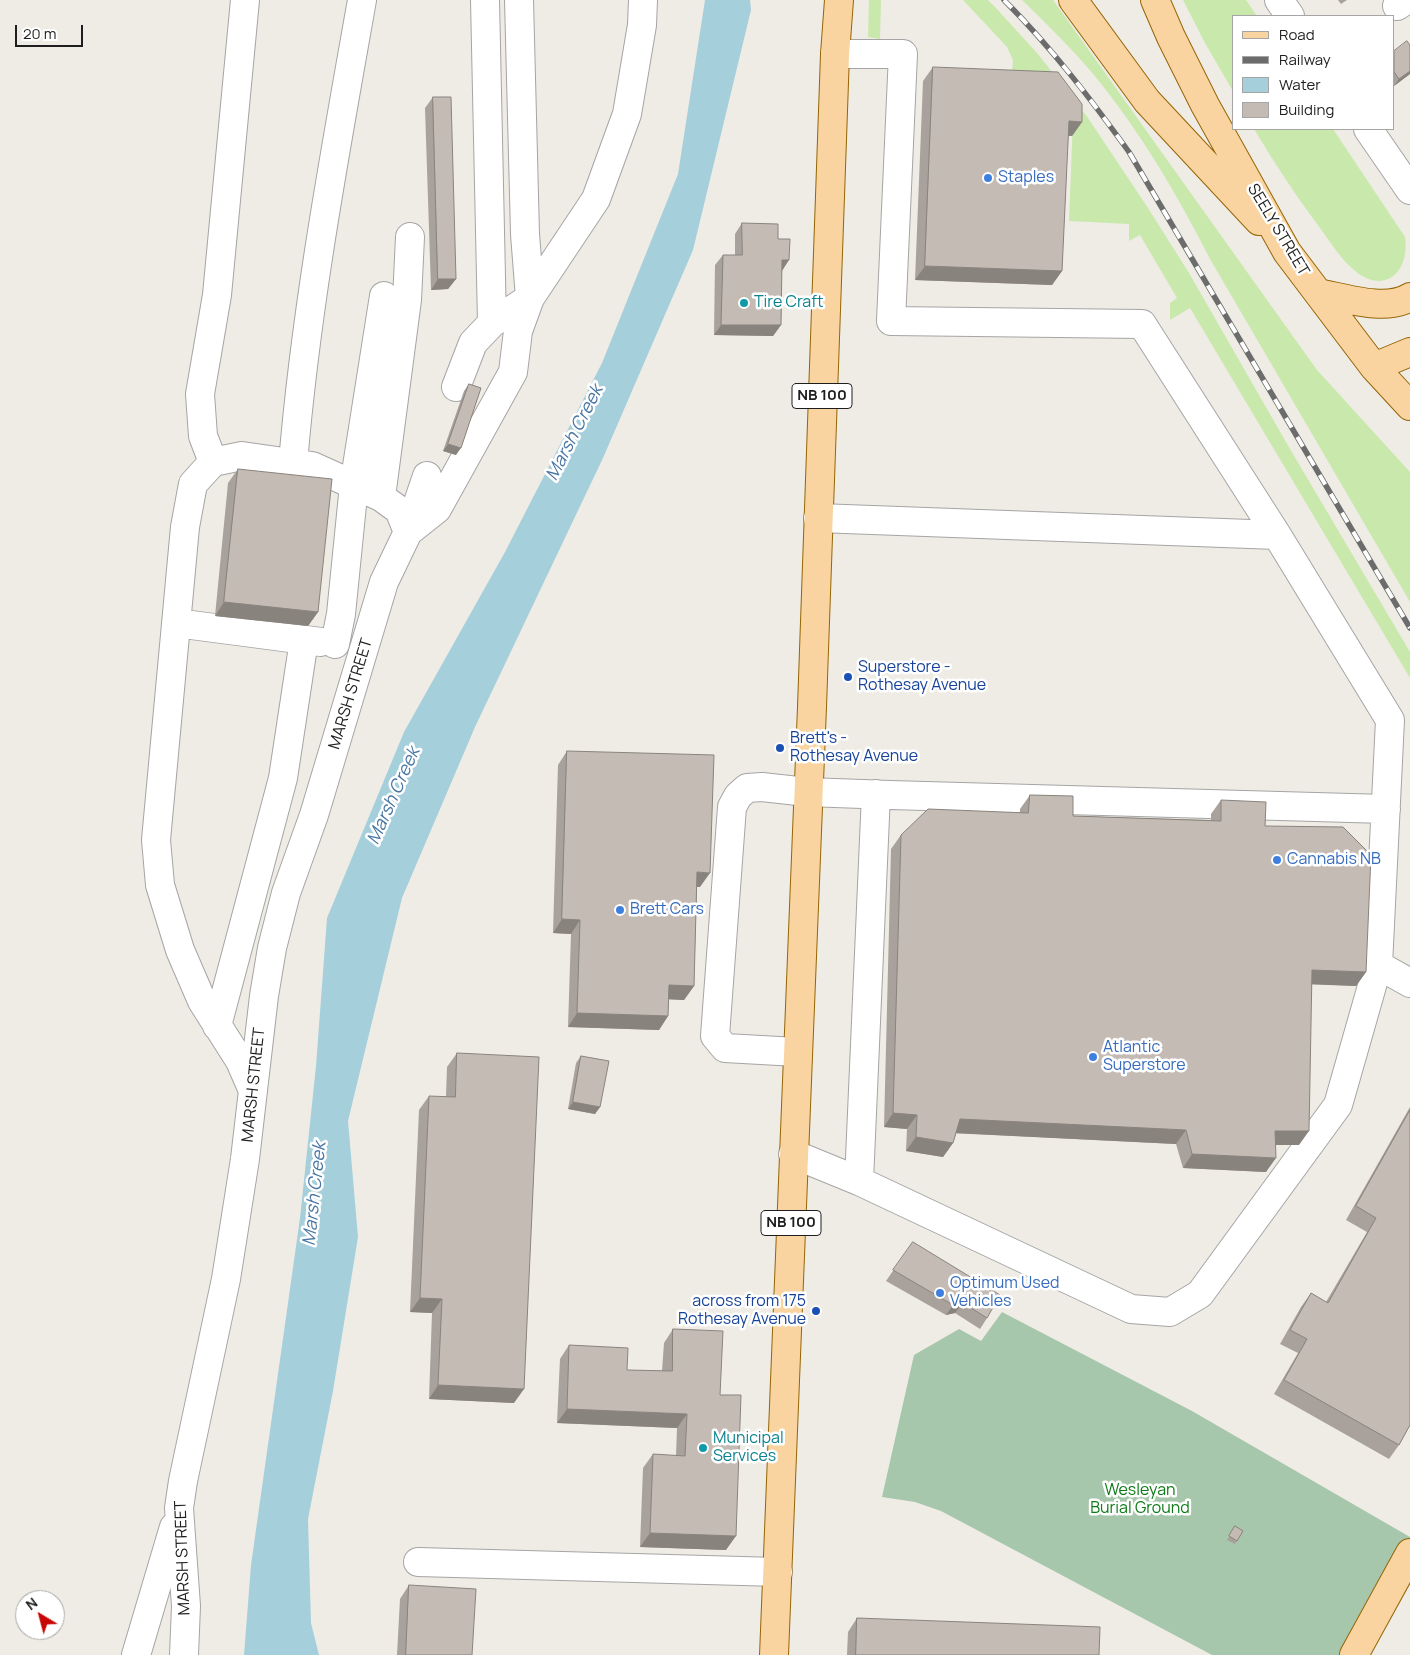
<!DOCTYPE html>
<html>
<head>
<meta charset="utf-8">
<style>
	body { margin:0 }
	#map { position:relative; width:1410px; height:1655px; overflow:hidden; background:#efece5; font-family:Manrope,sans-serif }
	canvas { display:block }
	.legend { position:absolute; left:1232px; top:15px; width:162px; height:115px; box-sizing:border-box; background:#fff; border:1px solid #a5a5a5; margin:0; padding:6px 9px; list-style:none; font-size:15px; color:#1e1e1e }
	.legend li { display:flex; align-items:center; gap:10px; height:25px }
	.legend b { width:25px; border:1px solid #a5a5a5 }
	.north { position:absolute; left:15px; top:1590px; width:50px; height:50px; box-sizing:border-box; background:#fff; border:1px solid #a5a5a5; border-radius:50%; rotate:323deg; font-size:14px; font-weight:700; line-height:20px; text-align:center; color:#1e1e1e }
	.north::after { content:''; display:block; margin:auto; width:18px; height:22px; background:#c80605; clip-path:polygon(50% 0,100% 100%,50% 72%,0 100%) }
	.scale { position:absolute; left:15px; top:25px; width:68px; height:22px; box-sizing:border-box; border:2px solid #1e1e1e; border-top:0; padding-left:6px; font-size:15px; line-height:18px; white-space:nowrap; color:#1e1e1e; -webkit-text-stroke:4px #fff; paint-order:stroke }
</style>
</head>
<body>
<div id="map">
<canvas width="1410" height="1655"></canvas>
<ul class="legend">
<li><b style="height:6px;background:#f9d3a0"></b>Road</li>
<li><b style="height:6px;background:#6c6c6c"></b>Railway</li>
<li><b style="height:14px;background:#a6cfdc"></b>Water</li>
<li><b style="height:14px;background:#c4bbb4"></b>Building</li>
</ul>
<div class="north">N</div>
<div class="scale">20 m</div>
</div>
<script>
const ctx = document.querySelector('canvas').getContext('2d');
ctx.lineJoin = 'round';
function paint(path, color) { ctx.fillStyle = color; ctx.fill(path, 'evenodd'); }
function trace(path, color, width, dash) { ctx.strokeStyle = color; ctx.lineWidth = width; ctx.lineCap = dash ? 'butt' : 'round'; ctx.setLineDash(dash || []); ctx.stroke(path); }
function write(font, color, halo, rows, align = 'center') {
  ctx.font = font + ' Manrope,sans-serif'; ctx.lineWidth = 5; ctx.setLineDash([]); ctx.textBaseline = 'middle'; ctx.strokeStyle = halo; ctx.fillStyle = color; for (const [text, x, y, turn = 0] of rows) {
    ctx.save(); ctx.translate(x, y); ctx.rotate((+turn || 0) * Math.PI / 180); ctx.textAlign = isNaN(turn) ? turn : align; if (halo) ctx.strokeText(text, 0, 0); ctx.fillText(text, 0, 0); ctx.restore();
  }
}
paint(new Path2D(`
	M869,0H881L880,39L868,37Z
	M963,0H988L995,7L1038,54L1086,115L1148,208L1189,273L1290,449L1410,652V678L1190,308L1170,320V303L1177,298L1140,235L1129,241V224L1069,221L1073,118L1011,85L1013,60L1007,47Z
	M1022,0H1053L1317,370L1410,472V602L1210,259C1177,194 1140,131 1094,75C1071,48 1047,24 1022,0Z
	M1183,0H1246L1257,16H1234V93L1205,43Z
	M1254,129H1333L1405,237C1410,274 1383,295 1354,270C1342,260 1332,245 1323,232C1298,199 1275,164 1254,129Z`), '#c9e8ac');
paint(new Path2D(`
	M1002,1312L1192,1411L1410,1537V1553L1354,1655H1212L941,1511L915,1502L882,1497L914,1355L959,1329L981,1341Z`), '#a7c7ac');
paint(new Path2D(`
	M705,0H750L751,10L693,250L603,458L475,727L402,898L348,1121L358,1237L333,1391L308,1519L311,1623L319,1655H244L251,1565L300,1218L316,1066L327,918L404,732L505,552L602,363L678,174Z`), '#a6cfdc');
const minor = new Path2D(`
	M485,0L492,323
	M1279,0L1290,16
	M1397,6L1406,0
	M1368,129L1410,190
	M456,387L473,343L492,323L530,298L525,234L519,0
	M213,462L203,436L200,394L217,295L245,0
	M293,463C306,307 335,153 362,0
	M381,497L407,300L410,237
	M818,518L1277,535L1142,324L891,321L903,54H835
	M408,532L437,509L513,372L518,331L530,298L596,199L627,114L642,25L643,0
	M176,623L321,642
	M335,644L341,614L354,485L384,296
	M1378,965L1410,983
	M217,1026L283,778L304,640
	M797,1052L725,1048L715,1036L732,807L738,796L747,788L762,787L807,792L890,795L1386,809
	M253,1091L240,1061L202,1001L180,950L160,885L156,840L185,527L193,484L213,462L242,456L312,466L381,497L399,510L408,532
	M793,1154L859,1181L876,794
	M859,1181L1131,1309L1170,1312L1200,1294L1338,1105L1378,965L1390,720L1277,535
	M418,1562L778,1572
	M136,1655L174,1527
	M184,1655L186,1606L179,1508L183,1481L226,1279L245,1159L264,996L272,948L286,893L314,815L384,582L408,532L427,476`);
const major = new Path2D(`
	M1073,0L1147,101L1259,221
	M1155,0L1171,37L1205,105L1287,252L1374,367L1410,406
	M1318,293C1345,298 1386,312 1410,297
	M1374,367L1410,352
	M774,1655L812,707L835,54L839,0
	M1354,1655L1410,1553`);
trace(minor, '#a5a5a5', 30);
trace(major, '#956504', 30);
trace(minor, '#fff', 28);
trace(major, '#f9d3a0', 28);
const rail = new Path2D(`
	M1004,0C1051,47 1090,98 1129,152L1410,628`);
trace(rail, '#6c6c6c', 5.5);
trace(rail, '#fff', 4, [11]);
paint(new Path2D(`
	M1338,0H1347L1341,4Z
	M1394,51L1410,74L1394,86Z
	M933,67L1082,122L1072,136H1068L1062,271L1052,285L915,280L923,81Z
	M433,97L456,279L448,289L431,290L425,108Z
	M742,223L778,239L782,270L781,325L773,336L714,335L715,265L723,255H735V234Z
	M469,384L456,455L443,451L464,391Z
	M238,469L318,612L308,626L215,616L228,483Z
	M567,751L700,887H697L694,986L684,1000L669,999L668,1016L659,1030L568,1027L571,934L553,933L558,765Z
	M1030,795L1073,816L1211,820V814L1221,800L1265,826L1366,972L1356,986L1312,984L1299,1145H1276L1266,1172L1183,1168L1176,1144L956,1133L953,1143L943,1157L906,1151L907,1129L884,1127L891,849L901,835L1020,812V809Z
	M457,1053L514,1403L429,1399L432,1313L410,1312L419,1110L429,1096L446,1097L447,1067Z
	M581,1056L600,1107L595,1114L568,1109L576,1063Z
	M1410,1107V1425L1399,1445L1389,1459L1274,1394L1298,1353L1280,1344L1301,1307L1311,1293L1326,1302L1367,1232L1346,1220Z
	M913,1242L987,1318L980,1329L955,1313L946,1315L886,1281Z
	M673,1329L720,1395L726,1550L640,1547L643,1468L653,1454L676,1456L677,1428L557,1423L560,1359L569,1345L627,1370L662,1371L664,1343Z
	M1235,1526L1243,1531L1235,1544L1227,1540Z
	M409,1585L472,1655H397L400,1599Z
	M857,1618L1099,1655H847L848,1632Z`), '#a9a19b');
paint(new Path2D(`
	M1410,71V74L1394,86L1399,79Z
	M1069,121L1082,122L1072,136L1059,135Z
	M782,260H789L782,271Z
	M925,266L1062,271L1052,285L915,280Z
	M438,279H456L448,289L431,290Z
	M721,325H781L773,336L714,335Z
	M448,444L461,448L456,455L443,451Z
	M224,602L318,612L308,626L215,616Z
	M697,872L710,873L700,887L687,886Z
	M562,919L580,920L571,934L553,933Z
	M1312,970L1366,972L1356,986L1302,984Z
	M669,985L694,986L684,1000L659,999Z
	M577,1013L668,1016L659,1030L568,1027Z
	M573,1102L600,1107L595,1114L568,1109Z
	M893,1113L917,1115L907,1129L884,1127Z
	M960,1119L1186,1130L1176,1144L951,1133Z
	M1275,1131H1309L1299,1145H1266Z
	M916,1137L953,1143L943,1157L906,1151Z
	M1192,1154L1276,1158L1266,1172L1183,1168Z
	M420,1298L442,1299L432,1313L410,1312Z
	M963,1303L955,1313L946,1315L953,1305Z
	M438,1385L524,1389L514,1403L429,1399Z
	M567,1409L687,1414L677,1428L557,1423Z
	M650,1533L736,1536L726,1550L640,1547Z`), '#89837e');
const building = new Path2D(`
	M1407,41L1410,45V71L1399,79L1394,72V51Z
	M933,67L1058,72L1082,104V122L1069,121L1062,271L925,266Z
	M433,97H451L456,279H438Z
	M742,223L778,224V239H790L789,260H782L781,325H721L723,255H742Z
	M469,384L481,388L461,448L448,444Z
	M238,469L332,479L318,612L224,602Z
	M567,751L714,755L710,873L697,872L694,986L669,985L668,1016L577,1013L580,920L562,919Z
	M1030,795L1073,796V816L1221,821V800L1266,802L1265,826L1343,827L1371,855L1366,972L1312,970L1309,1131H1275L1276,1158L1192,1154L1186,1130L960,1119L953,1143L916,1137L917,1115L893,1113L901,835L928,809L1028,813Z
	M457,1053L539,1057L524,1389L438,1385L442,1299L420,1298L429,1096L455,1097Z
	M581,1056L609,1061L600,1107L573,1102Z
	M1410,1110V1425L1399,1445L1284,1380L1307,1339L1290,1330L1311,1293L1328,1303L1376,1218L1356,1206Z
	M913,1242L1000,1295L987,1318L963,1303L953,1305L893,1270Z
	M673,1329L723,1331L720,1395H741L736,1536L650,1533L653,1454L685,1456L687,1414L567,1409L569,1345L628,1348L627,1370L672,1371Z
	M1235,1526L1243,1531L1237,1541L1229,1536Z
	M409,1585L476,1589L472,1655H406Z
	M857,1618L1100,1627L1099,1655H856Z`);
paint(building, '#c4bbb4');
trace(building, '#89837e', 1);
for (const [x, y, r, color] of [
	[988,178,5,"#3f7fe0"],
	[744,303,5,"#0f9aa8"],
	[848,677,5,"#1a4fb4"],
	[780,748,5,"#1a4fb4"],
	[1277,860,5,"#3f7fe0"],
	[620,910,5,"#3f7fe0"],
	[1093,1057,5,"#3f7fe0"],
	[940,1293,5,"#3f7fe0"],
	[816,1311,5,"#1a4fb4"],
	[703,1448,5,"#0f9aa8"]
]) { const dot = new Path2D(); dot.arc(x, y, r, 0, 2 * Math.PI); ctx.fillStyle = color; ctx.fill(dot); trace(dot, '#fff', 2); }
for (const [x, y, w] of [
	[822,396,60],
	[791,1223,60]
]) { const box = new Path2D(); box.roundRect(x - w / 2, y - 12.5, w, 25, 4); ctx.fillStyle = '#fff'; ctx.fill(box); trace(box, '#1e1e1e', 1); }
write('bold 15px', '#1e1e1e', null, [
	["NB 100",822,396],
	["NB 100",791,1223]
]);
write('16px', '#366cbe', '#fff', [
	["Staples",998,178],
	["Cannabis NB",1287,860],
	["Brett Cars",630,910],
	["Atlantic",1103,1048],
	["Superstore",1103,1066],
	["Optimum Used",950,1284],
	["Vehicles",950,1302]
], 'left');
write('16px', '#1e1e1e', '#fff', [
	["SEELY STREET",1278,230,59],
	["MARSH STREET",351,694,-73],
	["MARSH STREET",254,1085,-84],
	["MARSH STREET",183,1558,-92]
]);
write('16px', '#0d838f', '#fff', [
	["Tire Craft",754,303],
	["Municipal",713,1439],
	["Services",713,1457]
], 'left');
write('16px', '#164399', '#fff', [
	["Superstore -",858,668],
	["Rothesay Avenue",858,686],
	["Brett's -",790,739],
	["Rothesay Avenue",790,757],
	["across from 175",806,1302,"right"],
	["Rothesay Avenue",806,1320,"right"]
], 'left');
write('16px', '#0e7b18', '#fff', [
	["Wesleyan",1140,1491],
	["Burial Ground",1140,1509]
]);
write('italic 18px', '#4a77a4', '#fff', [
	["Marsh Creek",575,433,-63],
	["Marsh Creek",394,796,-66],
	["Marsh Creek",315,1194,-84]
]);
</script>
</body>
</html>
